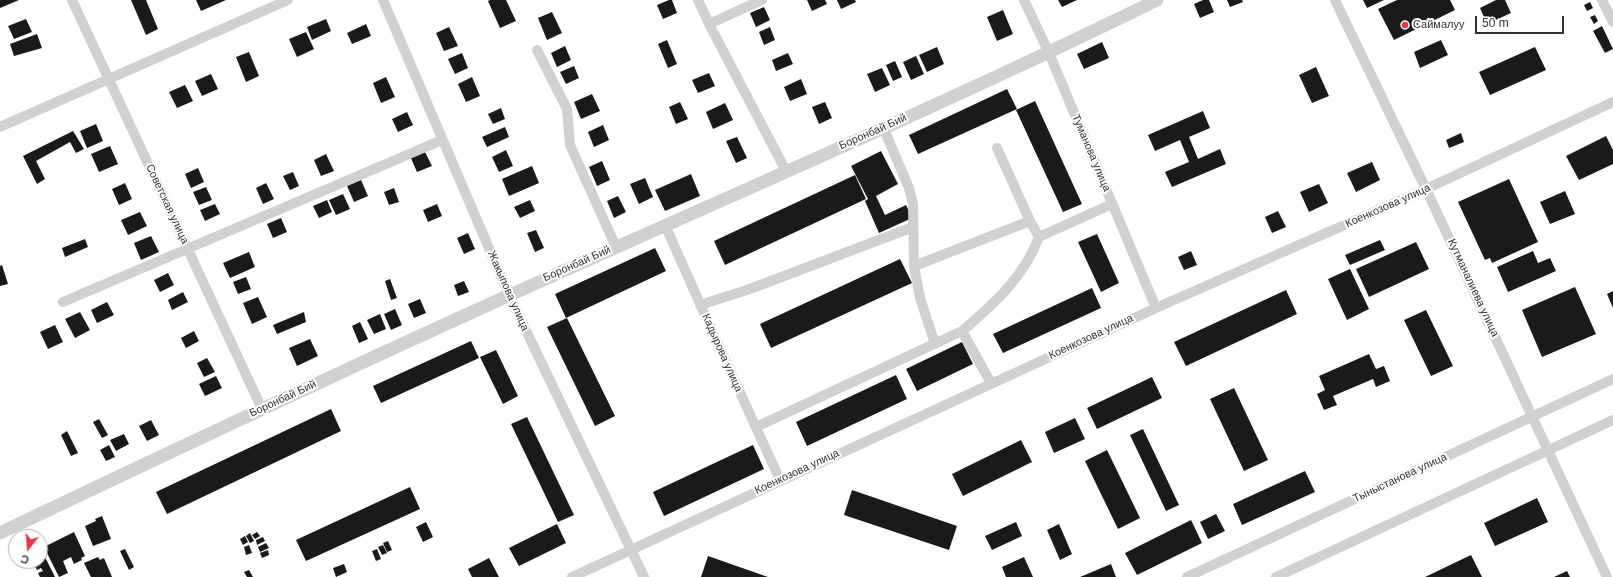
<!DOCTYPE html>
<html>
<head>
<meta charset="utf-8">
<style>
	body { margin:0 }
	#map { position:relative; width:1613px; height:577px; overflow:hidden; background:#fff; font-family:Arial,sans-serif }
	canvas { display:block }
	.north { position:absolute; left:8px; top:529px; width:40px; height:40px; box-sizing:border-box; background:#fff; border:1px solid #adadad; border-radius:50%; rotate:197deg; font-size:11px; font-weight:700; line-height:16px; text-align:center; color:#333 }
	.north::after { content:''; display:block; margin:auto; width:14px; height:18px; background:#e63946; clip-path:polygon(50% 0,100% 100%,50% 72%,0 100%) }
	.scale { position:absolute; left:1475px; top:16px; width:89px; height:18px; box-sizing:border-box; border:2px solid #333; border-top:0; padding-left:5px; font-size:12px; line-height:14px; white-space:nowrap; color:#333; -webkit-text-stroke:3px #fff; paint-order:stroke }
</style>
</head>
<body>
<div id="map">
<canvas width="1613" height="577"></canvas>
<div class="north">С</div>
<div class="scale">50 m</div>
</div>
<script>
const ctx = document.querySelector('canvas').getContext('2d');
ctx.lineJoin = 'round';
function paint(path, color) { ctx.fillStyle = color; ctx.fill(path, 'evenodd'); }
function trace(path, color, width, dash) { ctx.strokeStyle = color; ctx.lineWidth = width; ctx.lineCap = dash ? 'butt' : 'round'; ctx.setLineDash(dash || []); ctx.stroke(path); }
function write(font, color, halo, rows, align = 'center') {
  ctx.font = font + ' Arial,sans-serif'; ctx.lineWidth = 4; ctx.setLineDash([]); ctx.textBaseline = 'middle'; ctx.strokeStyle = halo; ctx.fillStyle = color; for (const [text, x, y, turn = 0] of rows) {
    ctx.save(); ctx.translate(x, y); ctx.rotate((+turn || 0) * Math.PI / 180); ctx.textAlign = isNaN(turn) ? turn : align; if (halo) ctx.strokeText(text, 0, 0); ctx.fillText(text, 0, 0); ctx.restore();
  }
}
paint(new Path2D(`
	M0,0H19L0,8Z
	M131,0H146L158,29L146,35Z
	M196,0H226L201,11Z
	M490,0H506L516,21L500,28L488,1Z
	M669,0H672L677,13L663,19L657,5Z
	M807,0H825L827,4L812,11Z
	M837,0H855L856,2L841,9Z
	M1058,0H1077L1062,7Z
	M1203,0H1209L1214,12L1200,18L1194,4Z
	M1227,0H1242L1243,2L1230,7Z
	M1363,0H1384L1367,8Z
	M1397,0H1450L1455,10L1394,40L1378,9Z
	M1496,0H1505L1511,13L1487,24L1480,8Z
	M1590,2L1593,8L1587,11L1584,5Z
	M764,7L770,20L756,27L750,13Z
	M1003,10L1013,34L997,41L987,17Z
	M552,12L562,33L547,40L538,18Z
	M1595,15L1598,21L1594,24L1590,17Z
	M26,19L32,32L14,39L8,26Z
	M326,19L331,31L312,40L307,27Z
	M366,24L371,36L352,44L347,33Z
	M1602,26L1613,49L1605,53L1593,31Z
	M449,27L458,46L444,51L436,33Z
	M770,27L775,40L764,45L759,32Z
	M306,32L314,49L297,57L289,39Z
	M37,34L42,48L14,56L10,44Z
	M667,40L677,64L668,68L658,44Z
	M1441,40L1448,55L1420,68L1414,52Z
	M1102,42L1109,58L1084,69L1077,54Z
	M565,46L571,60L557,67L551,53Z
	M937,47L944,64L927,72L919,55Z
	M1535,47L1546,70L1490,95L1479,72Z
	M249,52L259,76L246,82L236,57Z
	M462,53L468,68L455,74L448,59Z
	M788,53L793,64L776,71L772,60Z
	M916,56L924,74L911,80L903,62Z
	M895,61L902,77L893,81L886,65Z
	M574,66L579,78L566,84L560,72Z
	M1316,67L1329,96L1312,103L1299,75Z
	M882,68L890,85L875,92L867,74Z
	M709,73L715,86L698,93L692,80Z
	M211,74L218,89L202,96L195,81Z
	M386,77L395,97L381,103L373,83Z
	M472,77L480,96L466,102L458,84Z
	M801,79L807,94L790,101L784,87Z
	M185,85L193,101L177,108L169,92Z
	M1007,89L1017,109L918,154L909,135Z
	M592,94L600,111L581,119L574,102Z
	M1035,101L1082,204L1063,212L1016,110Z
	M680,102L688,119L676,124L669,107Z
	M825,102L832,118L819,124L812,107Z
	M725,103L733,120L713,129L706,112Z
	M501,108L505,119L493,124L488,114Z
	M1203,111L1210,128L1189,137L1198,159L1220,149L1226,164L1172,187L1165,172L1189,162L1180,140L1155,151L1148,135Z
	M407,112L413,125L398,132L392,119Z
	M96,124L103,141L87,148L80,131Z
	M603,125L609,140L594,147L588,132Z
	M505,127L509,137L487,147L482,137Z
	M73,131L84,149L76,153L70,142L36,161L45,179L37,184L23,156Z
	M1461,133L1464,142L1449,148L1446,140Z
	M1606,136L1613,150V164L1579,180L1566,156Z
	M737,137L747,158L736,163L726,141Z
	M110,146L118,164L99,172L91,154Z
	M424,150L432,166L417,172L410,156Z
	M506,150L513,166L499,172L492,157Z
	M881,151L898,184L876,196L885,215L906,205L912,218L879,233L865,201L868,199L851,166Z
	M326,154L334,171L321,176L314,160Z
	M602,161L610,180L597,186L589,167Z
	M1372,162L1380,180L1356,192L1347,173Z
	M532,166L539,183L509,196L502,179Z
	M198,168L204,182L191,188L185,174Z
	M293,172L299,186L290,190L283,176Z
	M691,174L700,196L665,211L655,190Z
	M855,175L866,199L725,265L714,241Z
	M645,178L653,197L639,204L630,184Z
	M1509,179L1538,242L1492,263L1490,258L1485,260L1458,202Z
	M361,180L368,196L354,202L347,186Z
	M125,183L132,199L119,205L112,189Z
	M266,183L274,199L263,204L256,188Z
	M1319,184L1328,203L1309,212L1300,192Z
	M206,187L212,200L199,205L193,192Z
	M394,188L399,202L389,205L384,192Z
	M1565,191L1575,214L1550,224L1540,202Z
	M343,194L350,209L336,215L329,200Z
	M618,196L626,212L614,218L607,201Z
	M327,200L332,212L319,218L313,206Z
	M530,200L535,211L520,218L514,207Z
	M215,204L220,214L205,221L200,210Z
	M437,204L442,216L428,222L423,210Z
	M1278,211L1286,227L1272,233L1265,217Z
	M140,212L147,226L128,235L121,220Z
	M281,218L287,232L273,238L267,224Z
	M536,230L544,248L535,252L527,233Z
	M468,233L475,249L464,254L457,238Z
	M1097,234L1119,283L1101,292L1078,242Z
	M151,236L159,252L141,260L134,243Z
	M85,239L88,247L65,257L62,248Z
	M1380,240L1385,250L1350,265L1345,255Z
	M1416,242L1429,269L1369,297L1356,269Z
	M655,248L666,271L566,318L555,294Z
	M1191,251L1197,265L1184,270L1178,257Z
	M1533,251L1538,263L1550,258L1556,271L1508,292L1497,267Z
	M249,252L255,267L230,278L223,263Z
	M900,259L912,283L771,348L760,324Z
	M2,265L8,284L0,286V266Z
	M1350,269L1369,309L1347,320L1328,279Z
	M168,273L174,285L160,292L154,280Z
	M246,277L251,289L238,294L233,282Z
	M390,279L397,298L391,300L385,281Z
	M464,281L469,292L458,296L454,285Z
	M1575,287L1596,334L1542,357L1522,310Z
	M1092,288L1101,308L1003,353L993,334Z
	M1286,290L1297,314L1186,366L1174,342Z
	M1613,291V308L1607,294Z
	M183,292L188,302L172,310L168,300Z
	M258,297L267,317L252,324L243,303Z
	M420,299L426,313L414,318L408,304Z
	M107,302L114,315L97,323L91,310Z
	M395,309L402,325L391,330L384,314Z
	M1426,310L1453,366L1431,376L1404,320Z
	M80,312L90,330L75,338L65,319Z
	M304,312L306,322L277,334L273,325Z
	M380,314L386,329L374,334L367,320Z
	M567,318L615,416L595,426L547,327Z
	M360,322L368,339L359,343L352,326Z
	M55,325L63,342L48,349L40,332Z
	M194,331L199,341L186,348L181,338Z
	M310,339L318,356L297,366L289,348Z
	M471,341L479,358L381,403L373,386Z
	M962,342L973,364L917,391L906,369Z
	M496,350L518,396L503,404L480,357Z
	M1369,354L1376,369L1384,366L1390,381L1376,387L1373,379L1333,396L1337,405L1324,410L1317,394L1325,390L1319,376Z
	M207,358L215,372L204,377L197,363Z
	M896,375L907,399L807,446L796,422Z
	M216,376L222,388L205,396L199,384Z
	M1152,377L1162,398L1097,429L1087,408Z
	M1234,388L1268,460L1244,471L1210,399Z
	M331,409L341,431L167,514L156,492Z
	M527,417L574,515L558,522L511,424Z
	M1075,418L1085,439L1054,453L1045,432Z
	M99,419L108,435L102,438L93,422Z
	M151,420L159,435L147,441L139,426Z
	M1143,429L1179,505L1166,511L1130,435Z
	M67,431L78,453L71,456L61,435Z
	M124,434L129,444L116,451L110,440Z
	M1021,440L1032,462L963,496L952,474Z
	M109,445L115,457L106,461L100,450Z
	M753,445L764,469L664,516L653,492Z
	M1107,450L1140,518L1118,529L1085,461Z
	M1305,471L1315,492L1242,525L1233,504Z
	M410,487L420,509L306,561L296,540Z
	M852,490L957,526L949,550L844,515Z
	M1537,498L1548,522L1495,546L1484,523Z
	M1216,514L1225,531L1208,539L1200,522Z
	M102,516L111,539L93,546L85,526L96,521L95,519Z
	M1191,520L1202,543L1137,575L1125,553Z
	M426,522L433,537L423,542L416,527Z
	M1016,522L1022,536L992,550L985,536Z
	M557,524L566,543L519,566L509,548Z
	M1059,524L1072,554L1060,560L1047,530Z
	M74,532L85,556L81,558L82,560L74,564L71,557L63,561L68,573L59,577L44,547Z
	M257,532L260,536L255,539L252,535Z
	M250,533L254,541L250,543L246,536Z
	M245,536L248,542L243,545L240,539Z
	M263,537L265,541L257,545L256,540Z
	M388,541L392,550L387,552L383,543Z
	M266,543L269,548L260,552L258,547Z
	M249,545L252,553L246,555L244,547Z
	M383,545L387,553L382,555L378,547Z
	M125,549L134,567L129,570L120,551Z
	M377,549L381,559L376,561L372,551Z
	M268,550L269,555L262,558L260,553Z
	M40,551H42L55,577H40L38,573L43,571L41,568L37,570L32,561H40Z
	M1471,555L1482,577H1425Z
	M708,556L768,577H701Z
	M98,557L100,560L104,558L112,577H91L84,563Z
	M1024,557L1033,577H1006L1002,567Z
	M489,558L499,577H472L468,569Z
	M344,564L347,572L336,577L333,568Z
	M1111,564L1116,577H1080Z
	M249,570L253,577H247L244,572Z
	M1567,571L1570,577H1554Z`), '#1a1a1a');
trace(new Path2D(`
	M72,0L262,409
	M383,0L509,295L644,577
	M698,0L709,24L786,171
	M1024,0L1049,53L1156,308
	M1335,0L1426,189L1607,577
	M1602,0L1613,22
	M709,24L762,0
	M537,50L567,109L570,145L616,247
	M0,127L288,0
	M883,127L909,188L913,204L914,266L920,298L935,344
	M997,148L1030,221L1039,237L1112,204
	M665,225L717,342L780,480
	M914,266L1030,221
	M63,302L442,140
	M700,305L750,289L913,227
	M962,331L991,383
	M756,427L962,331C994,304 1024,277 1039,237
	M572,577L1156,308L1426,189L1613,102
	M1187,577L1613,379
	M1276,577L1613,420`), '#d0d0d0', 10);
trace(new Path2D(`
	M0,533C170,452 339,372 510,295C726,197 944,105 1157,0`), '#d0d0d0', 13);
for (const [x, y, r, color] of [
	[1405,25,4,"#e63946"]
]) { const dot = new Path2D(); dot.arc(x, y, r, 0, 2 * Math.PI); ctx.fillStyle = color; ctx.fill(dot); trace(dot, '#fff', 1.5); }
write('11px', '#333', '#fff', [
	["Саймалуу",1413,25]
], 'left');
write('11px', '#333', '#fff', [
	["Боронбай Бий",873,132,-24],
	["Туманова улица",1091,153,67],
	["Советская улица",167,204,65],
	["Коенкозова улица",1388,206,-24],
	["Боронбай Бий",577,264,-24],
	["Кутманалиева улица",1473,288,65],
	["Жакыпова улица",508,291,66],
	["Коенкозова улица",1091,337,-25],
	["Кадырова улица",722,353,66],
	["Боронбай Бий",283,399,-25],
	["Коенкозова улица",797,472,-25],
	["Тыныстанова улица",1400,478,-25]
]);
</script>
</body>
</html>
